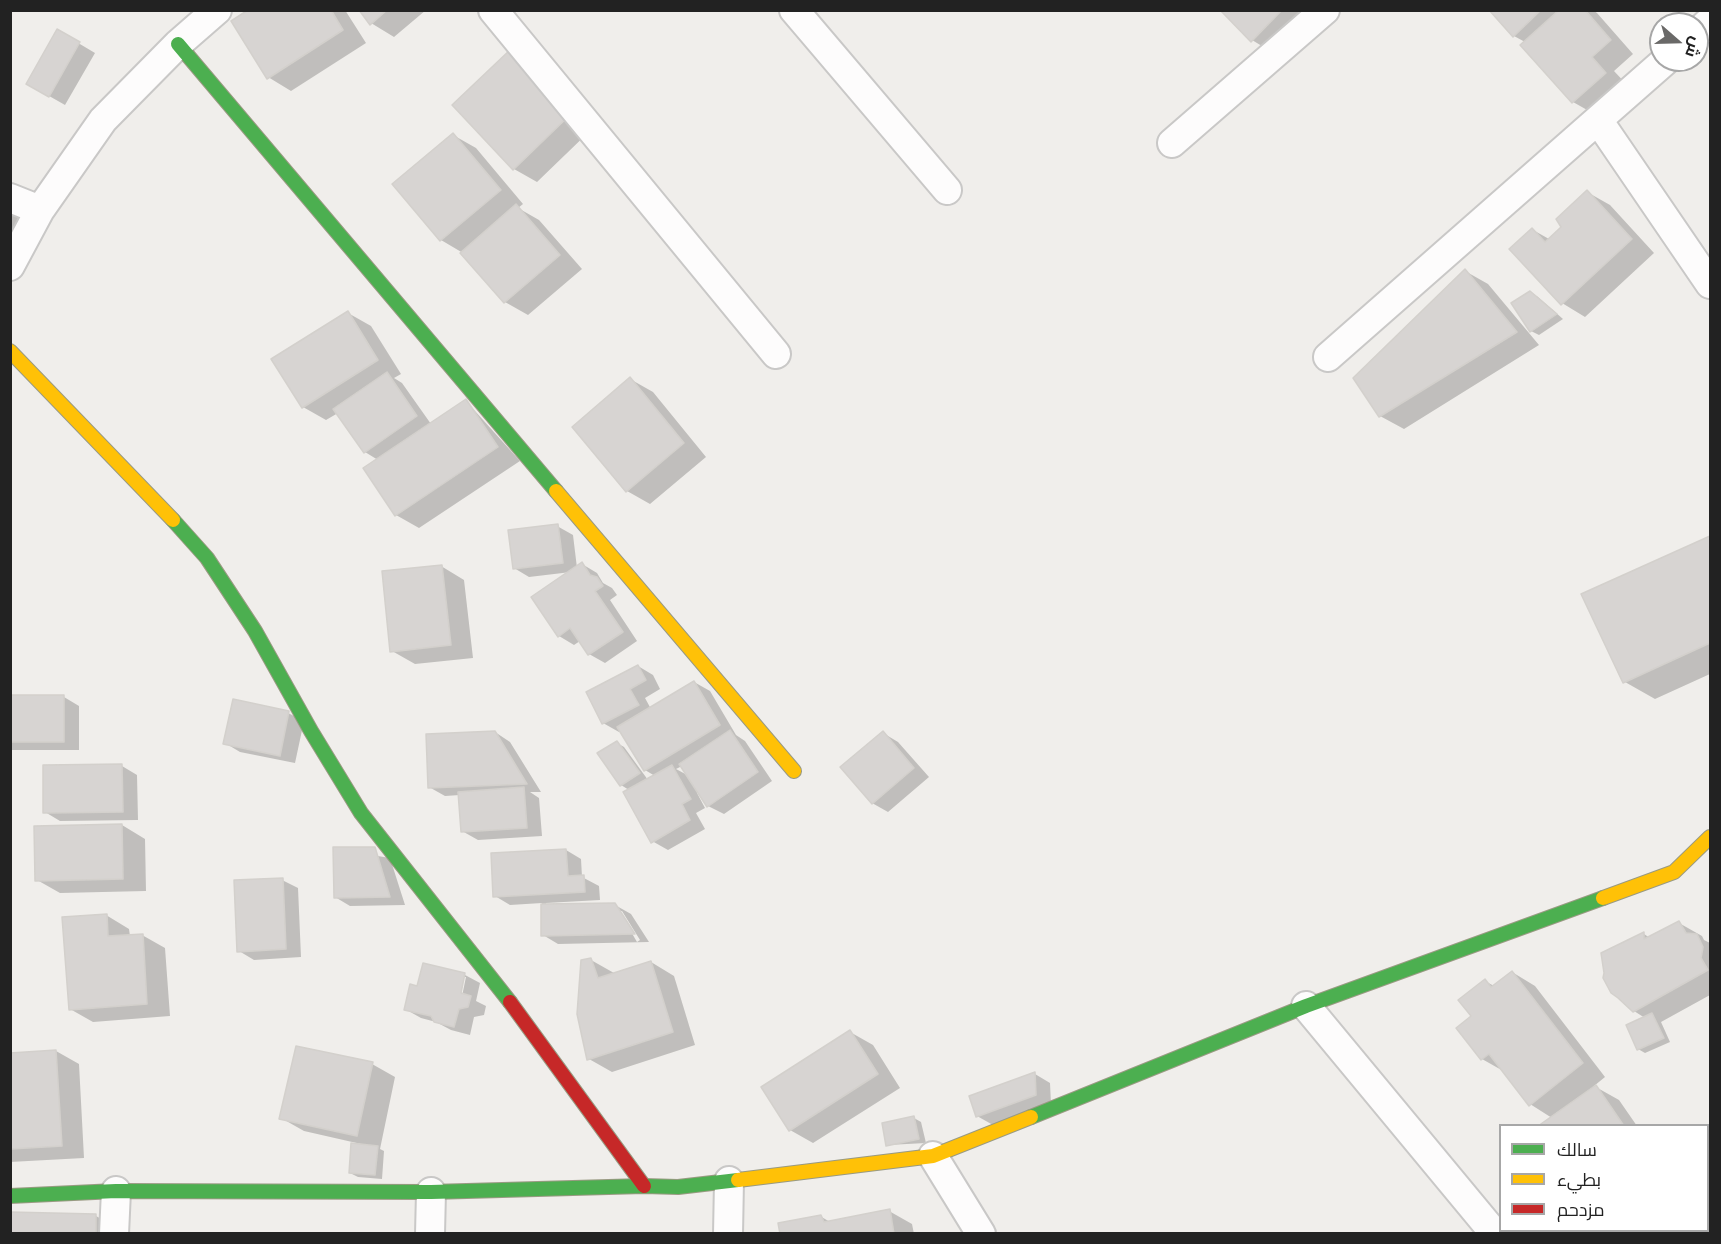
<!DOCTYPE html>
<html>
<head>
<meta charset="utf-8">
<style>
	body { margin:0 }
	#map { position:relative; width:1721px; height:1244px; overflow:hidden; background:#f0eeeb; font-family:Manrope,Cairo,sans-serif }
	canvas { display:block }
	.frame { position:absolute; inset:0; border:12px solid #222; pointer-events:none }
	.legend { position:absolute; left:1499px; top:1124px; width:210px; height:108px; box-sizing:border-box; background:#fff; border:2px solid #a7a7a7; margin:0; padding:8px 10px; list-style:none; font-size:18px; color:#222 }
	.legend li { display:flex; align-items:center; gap:12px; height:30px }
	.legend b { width:30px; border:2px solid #a7a7a7 }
	.north { position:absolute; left:1649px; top:12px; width:60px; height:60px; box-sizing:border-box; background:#fff; border:2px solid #a7a7a7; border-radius:50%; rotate:110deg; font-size:16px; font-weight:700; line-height:24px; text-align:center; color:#222 }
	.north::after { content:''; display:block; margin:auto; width:21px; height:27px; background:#6a6968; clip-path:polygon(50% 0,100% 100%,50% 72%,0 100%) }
</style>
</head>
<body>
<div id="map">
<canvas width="1721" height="1244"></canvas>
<div class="frame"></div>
<ul class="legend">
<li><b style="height:8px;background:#4caf50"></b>سالك</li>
<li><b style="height:8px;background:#ffc107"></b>بطيء</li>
<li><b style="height:8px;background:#c62828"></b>مزدحم</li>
</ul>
<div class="north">ش</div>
</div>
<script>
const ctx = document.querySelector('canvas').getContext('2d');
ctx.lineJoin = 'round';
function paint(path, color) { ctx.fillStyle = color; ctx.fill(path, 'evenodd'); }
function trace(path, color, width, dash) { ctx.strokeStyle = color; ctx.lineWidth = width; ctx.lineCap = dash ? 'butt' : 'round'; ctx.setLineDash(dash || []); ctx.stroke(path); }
paint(new Path2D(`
	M251,10H345L366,43L291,91L268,77Z
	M361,10H426L394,37L371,23Z
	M1222,10H1318L1275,54L1252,40Z
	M1491,10H1593L1597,13L1633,54L1614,71L1628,86L1596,115L1573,102L1525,42L1514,36Z
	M58,31L95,53L65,105L28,84Z
	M512,49L595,126L537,182L514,169Z
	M453,135L476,148L523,204L518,208L539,220L582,269L528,315L505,302L463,253L441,240Z
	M1587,192L1610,205L1654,253L1585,317L1562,303L1533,230L1549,239L1562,227Z
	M10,213L27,222L10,264Z
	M1465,271L1488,284L1539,345L1404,429L1380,416Z
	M1530,292L1538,297L1563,319L1539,335L1531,331Z
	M348,313L371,326L401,374L394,378L402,383L431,424L466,401L520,461L419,528L396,515L378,460L365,452L338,413L326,420L303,407Z
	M630,379L653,392L706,457L650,504L627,491Z
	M557,526L573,535L577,568L582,564L597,573L603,583L612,588L617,595L610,600L637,641L605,663L589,654L580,641L574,645L559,636L571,572L529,577L514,568Z
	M1710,537V674L1655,699L1625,682L1583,594Z
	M441,566L464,580L473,658L415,664L392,651Z
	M638,666L653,675L660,689L645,698L651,709L694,682L710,691L736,735L745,741L772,781L724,814L708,806L699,791L697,793L705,808L696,813L705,829L668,850L652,841L629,790L621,785L617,743L624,747L648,780L655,776L645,770L621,731L619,732L603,723ZM682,766L689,776L676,769Z
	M10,697H64L79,706V750H10Z
	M288,713L304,721L295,763L240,752L225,743Z
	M495,732L510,742L541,792H530L539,798L542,836L478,840L462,831L460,795L445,796L429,787Z
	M883,733L898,742L929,777L888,812L872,803Z
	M122,766L137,775L138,820L60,821L45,812Z
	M122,825L145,839L146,891L60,893L37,880Z
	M335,849L390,858L405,905L350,906L335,897Z
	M566,850L581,859L582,877L599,886L600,900L546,903V905H615L631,914L649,942L558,944L543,935L542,903L510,905L495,896ZM619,911H622L640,940L637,942Z
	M282,880L298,888L301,957L254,960L239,951Z
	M106,915L129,929L130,936L142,935L165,948L170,1016L93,1022L70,1009Z
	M1679,923L1702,936L1704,940L1710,943V995L1661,1022L1670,1042L1645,1053L1638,1049L1645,1018L1634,1011L1644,934L1650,938Z
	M591,960L614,973L651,962L674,976L695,1045L612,1072L589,1059Z
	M424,965L465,975L480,983L476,1001L486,1006L484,1015L474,1017L470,1035L451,1030L436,1022L421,1018L405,1009L419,988ZM463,977H466L461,1001L458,1000Z
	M1512,972L1535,986L1605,1077L1594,1086L1619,1100L1637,1126H1541L1552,1118L1530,1104L1505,1072L1482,1059L1458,1028L1473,1017L1485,981L1494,986Z
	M850,1032L873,1045L900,1088L813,1143L790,1130Z
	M56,1051L79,1064L84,1158L10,1162V1054Z
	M372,1064L395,1077L380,1149L384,1151L382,1179L358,1177L350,1173L361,1144L304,1131L281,1118Z
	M1035,1074L1050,1083L1051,1104L993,1125L977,1116Z
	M914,1118L921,1122L926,1143L888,1145Z
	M889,1211L912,1224L914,1234H781L820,1216L830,1222Z
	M96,1216L119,1229V1234H10Z
	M1590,1230H1707L1709,1234H1592Z`), '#0003');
const building = new Path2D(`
	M248,10H331L343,30L267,79L231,21Z
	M359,10H387L370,25Z
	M1220,10H1282L1251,42Z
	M1489,10H1541L1513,37Z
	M1559,10H1585L1611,40L1592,57L1606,73L1572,103L1520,45Z
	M57,29L80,42L49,97L26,84Z
	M512,48L573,112L513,170L452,105Z
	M453,133L501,190L440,241L392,184Z
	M1587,190L1632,239L1561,305L1509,249L1532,228L1545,242L1561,227L1556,219Z
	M516,204L560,255L504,303L460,253Z
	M1465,269L1517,332L1379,417L1353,378Z
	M1530,291L1557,314L1530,332L1511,303Z
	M348,311L378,360L302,408L271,359Z
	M387,372L417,416L364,453L333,409Z
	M630,377L684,443L626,492L572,427Z
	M466,399L498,447L395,516L363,468Z
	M558,524L563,563L513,569L508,530Z
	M1710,536V643L1623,683L1581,594Z
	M582,562L590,575L597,577L603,586L595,591L623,632L588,655L570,628L558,637L531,597Z
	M442,565L451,645L390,652L382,571Z
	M638,665L646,680L630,689L639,705L602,724L586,692Z
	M694,681L720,725L644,771L617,727Z
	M10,695H64V742H10Z
	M233,699L289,711L280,756L223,744Z
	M730,730L758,772L707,807L679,764Z
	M495,731L527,784L428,788L426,734Z
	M883,731L914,768L872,804L840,767Z
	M617,741L640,773L620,786L597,753Z
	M122,764L123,812L43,813V765Z
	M672,765L691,799L682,804L690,820L651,843L623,792Z
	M524,787L527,828L461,832L458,792Z
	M122,824L123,879L35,881L34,826Z
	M333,847H375L390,897L334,898Z
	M566,849L568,876L584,875L585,892L493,897L491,853Z
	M283,878L286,949L237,952L234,880Z
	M615,903L635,934L541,936V904Z
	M107,914L108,936L143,934L147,1004L69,1010L62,917Z
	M1679,921L1686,933L1697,934L1703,947L1701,958L1708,970L1633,1012L1618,998L1611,993L1603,978L1604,973L1601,953L1644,932V939Z
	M591,958L598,978L651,961L673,1032L587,1060L577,1014L581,960Z
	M423,963L465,973L461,993L471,996L468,1007L459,1009L454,1027L434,1022L431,1016L404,1010L410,984L417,986Z
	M1512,971L1583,1063L1529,1106L1489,1054L1481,1060L1456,1028L1471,1016L1458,1000L1485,979L1491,987Z
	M1652,1013L1664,1038L1637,1050L1626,1025Z
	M850,1030L878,1074L789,1131L761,1087Z
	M296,1046L373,1062L357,1136L279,1119Z
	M56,1050L62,1146L10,1149V1053Z
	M1035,1072L1036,1095L976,1117L969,1096Z
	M1596,1085L1624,1126H1538Z
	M914,1116L919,1139L886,1146L882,1123Z
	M351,1143L378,1146L375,1175L349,1173Z
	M890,1209L894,1234H780L778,1223L821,1215L824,1222Z
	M10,1212L96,1214V1234H10Z
	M1589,1230H1679L1674,1234H1590Z`);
paint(building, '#d7d4d2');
trace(building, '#d3d0cc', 1.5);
const street = new Path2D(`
	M493,10L776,354
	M794,10L947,190
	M1697,33L1710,21
	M1598,120L1710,284
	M1172,143L1325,10
	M10,198L40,210
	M10,266L40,210L103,120L178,44L217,10
	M1328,357L1666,60
	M1306,1006L1495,1234
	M933,1156L981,1234
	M114,1234L116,1191
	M430,1234L431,1192
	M728,1234L729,1181`);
const fast = new Path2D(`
	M178,44L556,491
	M173,520L207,558L255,631L311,731L361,813L510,1002
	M1031,1117L1306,1006L1603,898
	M10,1196L116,1191L431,1192L644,1186L678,1187L738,1180`);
const slow = new Path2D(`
	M10,351L173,520
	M556,491L794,771
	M1603,898L1674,872L1710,837
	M738,1180L933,1156L1031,1117`);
const jam = new Path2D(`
	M510,1002L644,1186`);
trace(street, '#c9c8c7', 32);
trace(fast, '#999a82', 16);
trace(slow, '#999a82', 16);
trace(jam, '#999a82', 16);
trace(street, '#fdfcfc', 28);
trace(fast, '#4caf50', 14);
trace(slow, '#ffc107', 14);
trace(jam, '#c62828', 14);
</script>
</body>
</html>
